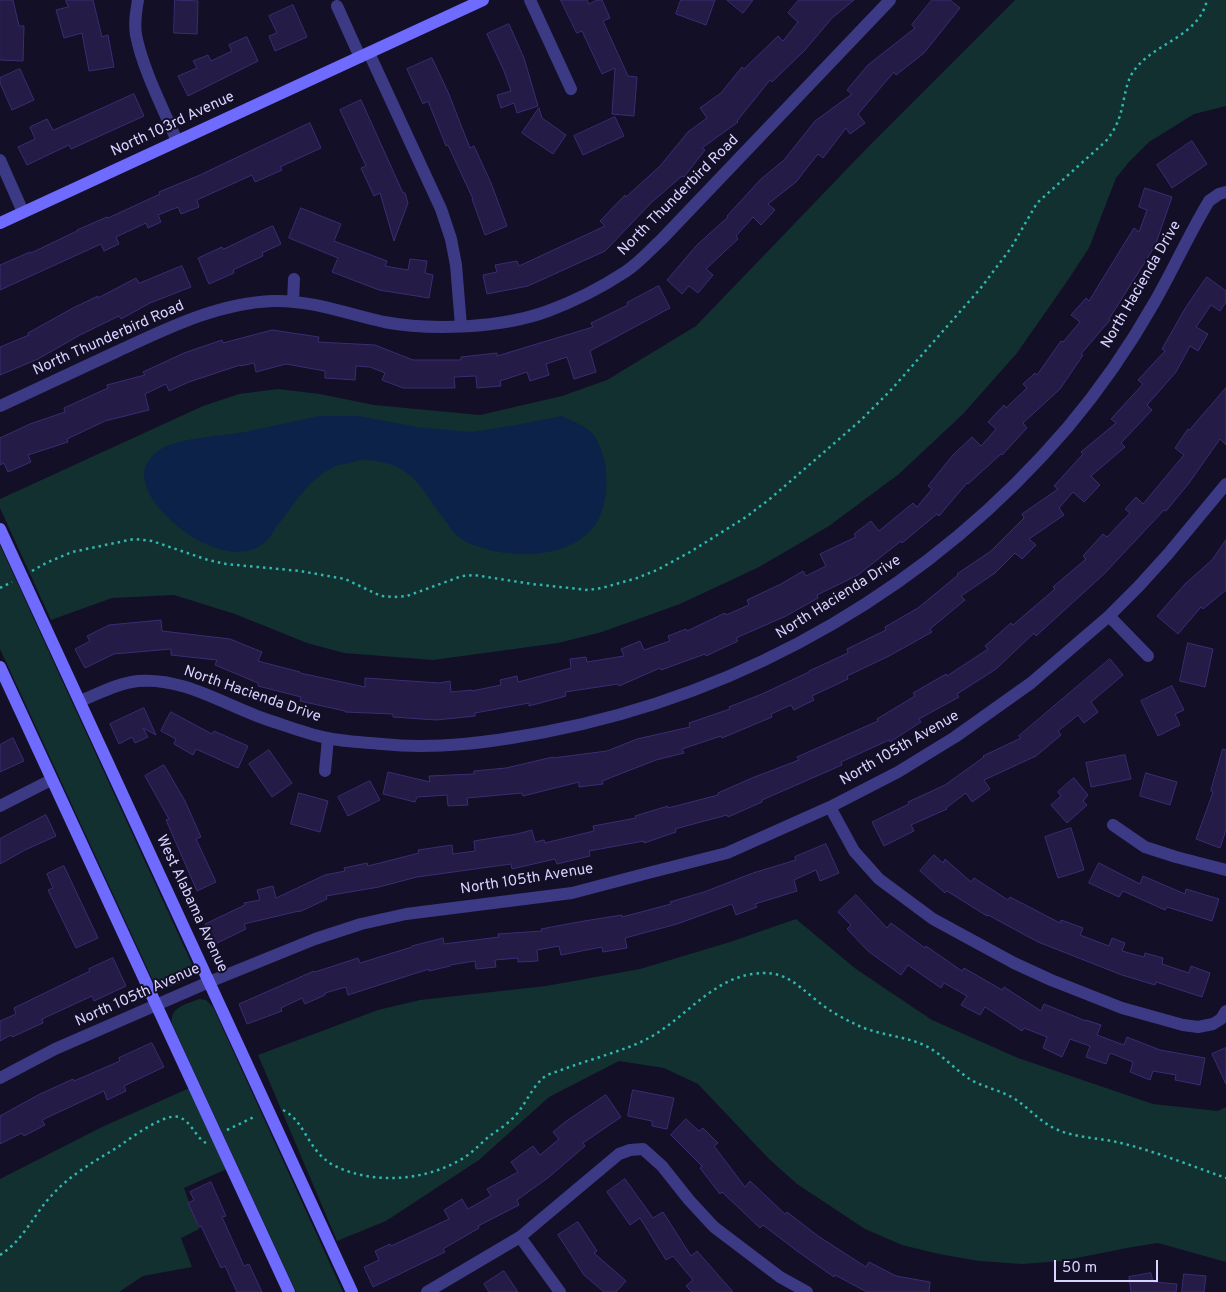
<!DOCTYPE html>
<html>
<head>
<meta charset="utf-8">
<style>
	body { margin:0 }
	#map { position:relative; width:1226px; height:1292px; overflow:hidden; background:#130f26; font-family:Overpass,sans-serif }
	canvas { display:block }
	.scale { position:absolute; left:1054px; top:1260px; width:104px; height:22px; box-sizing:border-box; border:2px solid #d9d4ff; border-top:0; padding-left:6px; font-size:15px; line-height:18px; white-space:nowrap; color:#d9d4ff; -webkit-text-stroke:4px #130f26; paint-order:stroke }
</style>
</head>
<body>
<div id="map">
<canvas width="1226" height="1292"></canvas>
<div class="scale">50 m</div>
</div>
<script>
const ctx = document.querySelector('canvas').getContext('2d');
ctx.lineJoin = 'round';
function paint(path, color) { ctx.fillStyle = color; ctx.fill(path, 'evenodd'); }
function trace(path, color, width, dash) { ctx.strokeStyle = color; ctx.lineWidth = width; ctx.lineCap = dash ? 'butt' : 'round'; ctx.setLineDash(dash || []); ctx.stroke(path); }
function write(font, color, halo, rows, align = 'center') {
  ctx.font = font + ' Overpass,sans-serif'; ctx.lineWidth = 4; ctx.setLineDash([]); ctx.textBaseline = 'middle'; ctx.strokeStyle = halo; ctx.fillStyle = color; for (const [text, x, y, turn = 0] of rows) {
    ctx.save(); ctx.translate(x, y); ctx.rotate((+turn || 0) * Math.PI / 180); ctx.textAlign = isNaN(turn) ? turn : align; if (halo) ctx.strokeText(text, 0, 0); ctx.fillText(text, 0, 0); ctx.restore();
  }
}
paint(new Path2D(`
	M1015,0H1226V106L1194,114L1149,142L1129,162L1116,178L1089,248L1068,280L1017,353L963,414L899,474L829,526L790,549L757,568L680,604L602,632L558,643L433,660L344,653L307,643L235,614L174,595L112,598L51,620L0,508V499L203,406L239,394L278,389L320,394L374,405L480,415L562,396L607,380L696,326L870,145Z
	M0,545L192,964C195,978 173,989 160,987L153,981L0,649Z
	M796,919L856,969L932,1020L1018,1058L1153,1104L1218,1111L1226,1107V1262L1158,1243L1132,1247L1062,1261L1022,1264L979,1261L939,1254L902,1245L865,1229L797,1184L769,1159L698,1084L664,1068L619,1061L549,1097L479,1160L386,1221L337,1241L258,1055L378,1010L420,1000L546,986L640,969L730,942Z
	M199,999L206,1000L213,1007L343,1292H296L172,1024C169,1007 187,1004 199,999Z
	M194,1086L231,1167L184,1188L199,1229L181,1238L192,1267L143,1276L119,1292H0V1179L102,1127Z`), '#12302f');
paint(new Path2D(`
	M319,416H359L417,427L472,432L516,425L562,416C572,421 586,426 593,434C612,459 612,514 587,534C562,556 524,557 493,551C481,548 465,543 456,535C451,530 447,522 442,517C419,484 409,461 363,460C358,460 354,462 350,463C344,464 337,465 332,468C308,480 293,506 277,526C273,532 269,540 263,544C239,562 200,545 180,528C164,515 145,497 144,474C144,464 153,454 161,449C178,438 223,436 245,432C270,427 294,421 319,416Z`), '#0c2248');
const building = new Path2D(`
	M0,0H13L19,26H24L23,61L0,60Z
	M66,0H93L102,37L108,35L114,67L89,71L82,33L64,38L56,10L68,7Z
	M175,0L198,1L197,34L174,33Z
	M561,0H587L589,4L597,0H602L610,18L603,21L628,76L637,77L634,116L612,114L615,68L602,74L582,31L577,33Z
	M681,0H715L706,25L676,14Z
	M727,0H753L743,13Z
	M799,0H854L832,18L805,50L772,82L770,80L737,121L738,122L702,148L705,150L684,177L682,176L652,202L605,251L528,286L487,294L483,275L497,272L495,265L517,261L519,266L605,226L600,221L625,195L626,197L660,166L688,132L707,118L700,108L721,93L742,67L744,69L778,36L783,41L798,22L788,13Z
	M932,0H950L960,8L924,53L896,75L894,72L858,114L865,123L850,134L846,128L823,158L818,154L796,182L768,204L775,210L761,225L753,217L736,236L738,239L706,269L713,275L698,293L689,286L682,294L667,280L697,245L728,217L727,216L761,179L784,160L815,121L852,94L847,90L868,65L915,28L912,25Z
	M293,5L307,37L275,51L269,36L277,33L269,16Z
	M509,24L524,58L538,106L517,113L514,103L501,108L497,95L511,91L504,71L487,34Z
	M247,37L258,61L188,96L178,76L197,68L193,61L208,55L211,61L232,51L229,45Z
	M432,58L448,92L470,148L474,146L491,183L507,226L485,235L472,199H473L448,145L446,146L428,101L423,104L407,69Z
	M20,69L34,100L12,110L0,83V78Z
	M134,94L144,116L71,149L69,145L27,165L18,147L35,139L30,127L47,119L53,130Z
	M361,100L403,193H405L408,203L394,241L380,193L374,196L361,168L366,166L340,110Z
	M539,108L542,118L566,135L553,154L522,133Z
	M615,117L624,136L583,155L574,136Z
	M310,123L321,148L280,167L282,170L255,182L252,175L197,200L199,207L181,214L178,207L158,215L161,222L148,228L146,223L116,237L119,244L104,251L101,244L0,290V265L30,252L31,253L77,231V230L107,217L108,218L160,194L159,192L200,175Z
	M1192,141L1207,164L1172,188L1157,165Z
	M1145,188L1172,197L1155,246L1109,319L1110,320L1081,354L1083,355L1060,389L1023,423L1027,428L1002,455L1001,454L968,484L967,483L939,516L937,514L902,543L901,541L858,575L817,595L818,598L786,616L736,638L738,641L706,656L705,654L661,670L660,668L619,686L618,684L565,692L566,696L529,706V703L475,713V716L436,720L393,717V714L345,712V711L300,701L301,697L258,686V683L215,665L217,660L171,655V649L114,654L85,668L75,649L90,641L87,636L109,625L161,620L162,631L230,639L262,652L258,661L300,672V673L365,687V678L440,683L450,681L451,692L472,690V691L501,685L500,680L517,676L518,682L571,668L570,659L586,657L587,662L624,656L621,649L640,641L644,650L670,641L668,636L686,629L687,631L725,613L726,615L749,605L747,600L781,584L803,571L806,576L826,566L820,554L856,537L854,534L871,521L879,531L913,503L917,507L932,489L928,486L953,455L972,437L981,446L996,429L988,422L1004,405L1006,408L1027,388L1023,384L1035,373L1037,375L1061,341L1063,342L1080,322L1071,315L1086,298L1089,301L1134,228L1139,232L1147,210L1139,207Z
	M301,208L341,224L334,241L387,261L385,266L408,270L410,259L427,261L425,273L433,275L429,298L379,290L332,272L338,258L289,238Z
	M273,226L281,244L262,253L263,256L233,270L234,273L209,284L198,258L222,247L223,249Z
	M182,266L191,287L150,303L121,319L119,316L80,335L38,359L0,375V347L29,335L28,333L73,308L98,296V298L136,278L139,283Z
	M1207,277L1226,291V302L1220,311L1211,305L1196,327L1208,334L1198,351L1190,346L1176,372L1147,405L1152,410L1121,443L1125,447L1091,476L1100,485L1084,502L1073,492L1059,508L1064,515L1029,539L1036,545L1022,559L1015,553L995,573L961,596L965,600L930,629L932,632L889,656L847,676L848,679L812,696L814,700L794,710L791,705L771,714L772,717L722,738L721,736L682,749L684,753L656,760L602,781L603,784L579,787V782L523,796L522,793L467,798L468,805L448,806L447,795L417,797L415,802L383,794L388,772L430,782L429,776L474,774V771L506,768L553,757V758L607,751L637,739L690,727L689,723L730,709L729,707L762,694L809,672V671L848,653L847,649L886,630L885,627L918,608L958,575L957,574L991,551L1024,518L1022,514L1058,489L1054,486L1083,454L1081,452L1116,423L1111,419L1143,384L1138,380L1165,351L1162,349L1186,307Z
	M659,286L670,308L590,351L596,372L574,379L567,357L546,364L549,375L530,381L527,372L500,381L501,386L477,388L476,376L454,377L455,388H403L382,380L385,373L370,367L356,366L355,380L325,378V371L286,364L256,372L254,363L241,366L240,365L189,382L169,391L166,384L145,394L149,410L105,421L67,439L68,442L28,455L31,462L8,472L4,463L0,465V438L30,424L65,412L64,408L108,388L107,385L145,375L143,372L184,353L222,340L223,343L272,330L319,337L318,342L375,345L413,360H461V357L497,353V356L593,327L591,323L628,305L627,303Z
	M1226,388V445L1220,439L1189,483L1166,511L1164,510L1104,574L1036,636L1034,633L996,669L957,694L959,697L919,719L921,722L890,742L889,740L841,762L842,765L762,800V802L728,817L727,815L675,829L676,832L644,843V841L589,851L590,856L557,864L555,859L512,869L511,864L417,877L379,887L326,896L327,899L299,912V911L244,924L246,929L215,944L205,924L245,905L244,903L260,900L257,890L273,886L276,898L325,875L345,871L344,868L367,863L368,866L419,853L418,850L452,845L453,854L475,851L474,841L517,834L532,830L535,842L544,840L545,843L594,831L593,826L636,818L635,816L668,806V808L718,795V793L752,778L799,760L797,757L878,721L877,719L915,696L913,693L946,674L947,676L988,649L985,646L1011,623L1013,625L1055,589L1053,587L1086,559L1083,556L1103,534L1107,537L1130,513L1125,509L1136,497L1143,504L1184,455L1175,448L1188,429L1189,430Z
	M1226,540V590L1203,609L1201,607L1178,634L1157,616L1185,584L1212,560Z
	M1188,643L1213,649L1205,687L1180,681Z
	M1110,659L1123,675L1091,702L1098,712L1084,723L1078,715L1058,731L1061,735L1036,756L984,780L990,789L972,802L966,793L946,808L947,809L911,825L914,831L884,846L872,822L909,804L908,802L945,785L984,757L983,756L1021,738L1019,736Z
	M1172,686L1184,710L1175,714L1180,725L1158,736L1141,701Z
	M144,708L156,735L143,728L148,737L135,743L132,737L119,744L110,724Z
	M171,712L212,734L214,731L248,746L238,768L196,749L193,755L174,744L176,739L161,731Z
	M13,738L24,761L0,772V745Z
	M1223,749L1226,750V830L1220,848L1196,839L1213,792L1211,791Z
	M269,750L292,783L272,797L249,764Z
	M1125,755L1131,779L1091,787L1086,763Z
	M164,765L185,801L201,837L196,839L216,882L197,891L166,820L169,819L145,776Z
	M1146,773L1177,782L1170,805L1140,796Z
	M1074,778L1088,795L1083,801L1087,805L1067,823L1051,805L1061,796L1058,792Z
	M370,781L380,800L348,816L338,797Z
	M299,793L328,801L320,832L291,824Z
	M46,815L56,836L25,850L0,864V839Z
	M1071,828L1084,870L1058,878L1045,837Z
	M826,844L839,873L820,881L816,870L794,880L797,891L755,904L757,907L736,915L732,904L677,924L625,938L627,948L603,952L602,947L561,955L559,946L537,950L538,961L518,962V958L495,960L496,967L476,969L475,961L450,965V966L429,971V969L348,995L346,987L325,993V995L305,1004L302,998L281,1008L282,1011L247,1024L239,1004L314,971L315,972L358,958L360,963L412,947V946L443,938L444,944L499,937L498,934L542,931L541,929L584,921L622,915V917L671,904L670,902L704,892L753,873L796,860L795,857Z
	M934,855L943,863L945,859L971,882L974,878L1008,900L1010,897L1060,923L1061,920L1083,928L1080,935L1109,946L1112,938L1125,943L1122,951L1144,957L1145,953L1163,958L1162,964L1189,973L1191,966L1210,973L1202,997L1156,982L1155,985L1122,975L1038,942L988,915L987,916L947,891L945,893L920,871Z
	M1099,863L1140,884L1143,876L1185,894L1186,889L1219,899L1212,921L1167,907L1165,910L1123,891L1119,897L1089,883Z
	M64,866L98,938L76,948L48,890L53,888L47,874Z
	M856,895L887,928L891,923L925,948L926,946L962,971L964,968L1002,990L1004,987L1041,1011L1044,1004L1086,1021V1020L1101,1025L1097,1035L1124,1045L1127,1037L1160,1050L1205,1058L1200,1085L1175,1080L1176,1075L1153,1071L1150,1080L1130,1072L1133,1062L1110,1053L1106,1064L1086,1057L1090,1046L1070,1039L1062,1057L1043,1048L1047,1037L1024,1028L1022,1031L985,1007L980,1015L961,1005L967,996L944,983L941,988L908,965L901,975L868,951L847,929L851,925L838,912Z
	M113,958L126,986L94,1001L92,996L42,1019L43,1023L12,1037L11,1035L0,1041V1021L16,1014L14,1008L90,971L89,969Z
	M152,1043L164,1067L124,1086L126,1091L107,1100L104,1091L42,1120L45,1125L24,1136L22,1133L0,1144V1116L38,1095L73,1079L74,1081L120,1061L119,1058Z
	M1226,1048V1084L1212,1054Z
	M633,1090L674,1098L667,1129L652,1126V1121L628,1116Z
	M606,1095L621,1117L583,1143L585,1146L549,1177L517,1200L519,1205L478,1226L479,1228L443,1249L445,1252L373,1287L364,1267L379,1260L375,1251L390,1244L391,1246L449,1219L444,1210L462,1199L468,1209L491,1196L487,1189L518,1172L511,1162L533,1146L540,1155L559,1139L553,1132L565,1122Z
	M686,1119L699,1131L703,1128L718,1143L714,1146L745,1187L750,1181L785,1214L787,1212L818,1236L866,1267L869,1262L896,1276L930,1282L929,1292H867L835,1275L834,1277L797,1251L763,1225L760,1228L722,1192L720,1194L700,1168L702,1166L671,1135Z
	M625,1179L653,1218L663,1212L691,1256L697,1251L733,1292H692L686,1286L693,1280L673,1256L666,1260L640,1218L630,1225L607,1192Z
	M211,1182L226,1216L222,1217L244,1266L249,1264L262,1292H237L225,1266L221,1268L201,1226L199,1227L188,1203L194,1200L190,1192Z
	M578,1222L597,1251L594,1253L626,1281L616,1292H604L584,1275L558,1235Z
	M504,1271L518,1292H489L484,1284Z
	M1151,1273L1153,1282L1177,1284L1176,1292H1131L1129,1277Z
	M1184,1274L1206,1276L1204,1292H1182Z`);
paint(building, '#241b47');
trace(building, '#3b2d73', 1);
trace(new Path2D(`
	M32,571L46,563L72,552L134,539L152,541L208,560L226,564L300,571L345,579L381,596L394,597L407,596L462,576L474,575L532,584L588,590L602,588L637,578L657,570L690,552L746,517L771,498L861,420L891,390L980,289L1011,248L1037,203L1105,142C1113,133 1118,123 1121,112C1125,97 1126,79 1136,68C1157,42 1199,36 1207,0
	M0,588L12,582
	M283,1110C306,1122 307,1150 333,1165C374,1186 430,1181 468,1155C476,1149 483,1141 491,1135C498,1130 506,1125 512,1119C526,1106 531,1086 547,1075C564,1069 580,1063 597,1058C617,1051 636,1046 654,1035C687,1015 713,980 752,974C783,969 795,983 816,1000C828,1010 842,1018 855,1024C878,1036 905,1035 928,1047C944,1056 957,1072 973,1081C987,1088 1002,1091 1015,1099C1030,1109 1041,1123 1058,1130C1077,1138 1101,1138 1121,1143C1157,1152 1192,1166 1226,1178
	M227,1130L256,1116
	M0,1255C23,1241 34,1214 52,1195C70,1175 95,1161 118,1147C132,1137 147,1126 164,1119C169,1117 174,1116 179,1117C192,1122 195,1137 206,1143`), '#2fb8b0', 2.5, [2.5, 4]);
trace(new Path2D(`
	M138,0C136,12 134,23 136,35C143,70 163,108 177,141
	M530,0L571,89
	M337,6L360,57
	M369,53L441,209L451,239L456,265L461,326
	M0,160L23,212
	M293,302L294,279
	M0,406C39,388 78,370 116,352C166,329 217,303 273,301C312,300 347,314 384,322C432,331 502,328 548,311C575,301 602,287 625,272C639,263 650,250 662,239L890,0
	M1109,616L1148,656
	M80,701C98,694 118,683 138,681C184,677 226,706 268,720C287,726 307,734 327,738C345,742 364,742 382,744C436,750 492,742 545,732C749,693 933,585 1068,427C1100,389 1129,347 1154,303C1173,270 1189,234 1209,201L1219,194L1226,192
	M325,771L328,738
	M0,806L51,780
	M830,807L854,851L879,879L933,919L1014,963L1051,980L1122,1008L1183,1025L1198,1027L1213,1024L1221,1019L1226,1011
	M1113,825L1145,847L1176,857L1226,870
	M0,1078L55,1049L209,982L315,939L361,924L406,914L572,893L648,873L727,853L830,807L898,772L955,737L1031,683L1109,616L1139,586L1168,554L1226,484
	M520,1237L560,1292
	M427,1292L520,1237L619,1154L630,1150L643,1149L662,1166L689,1200L714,1227L780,1277L807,1292`), '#3d3a85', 12);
trace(new Path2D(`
	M0,223L483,0
	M0,529L352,1292
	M0,667L289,1292`), '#6f6bff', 12);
write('15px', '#d9d4ff', '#130f26', [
	["North 103rd Avenue",173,125,-25],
	["North Thunderbird Road",679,196,-45],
	["North Hacienda Drive",1142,285,-60],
	["North Thunderbird Road",109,339,-24],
	["North Hacienda Drive",839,598,-32],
	["North Hacienda Drive",252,695,19],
	["North 105th Avenue",900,749,-30],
	["North 105th Avenue",527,880,-9],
	["West Alabama Avenue",191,904,65],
	["North 105th Avenue",138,996,-24]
]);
</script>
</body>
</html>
